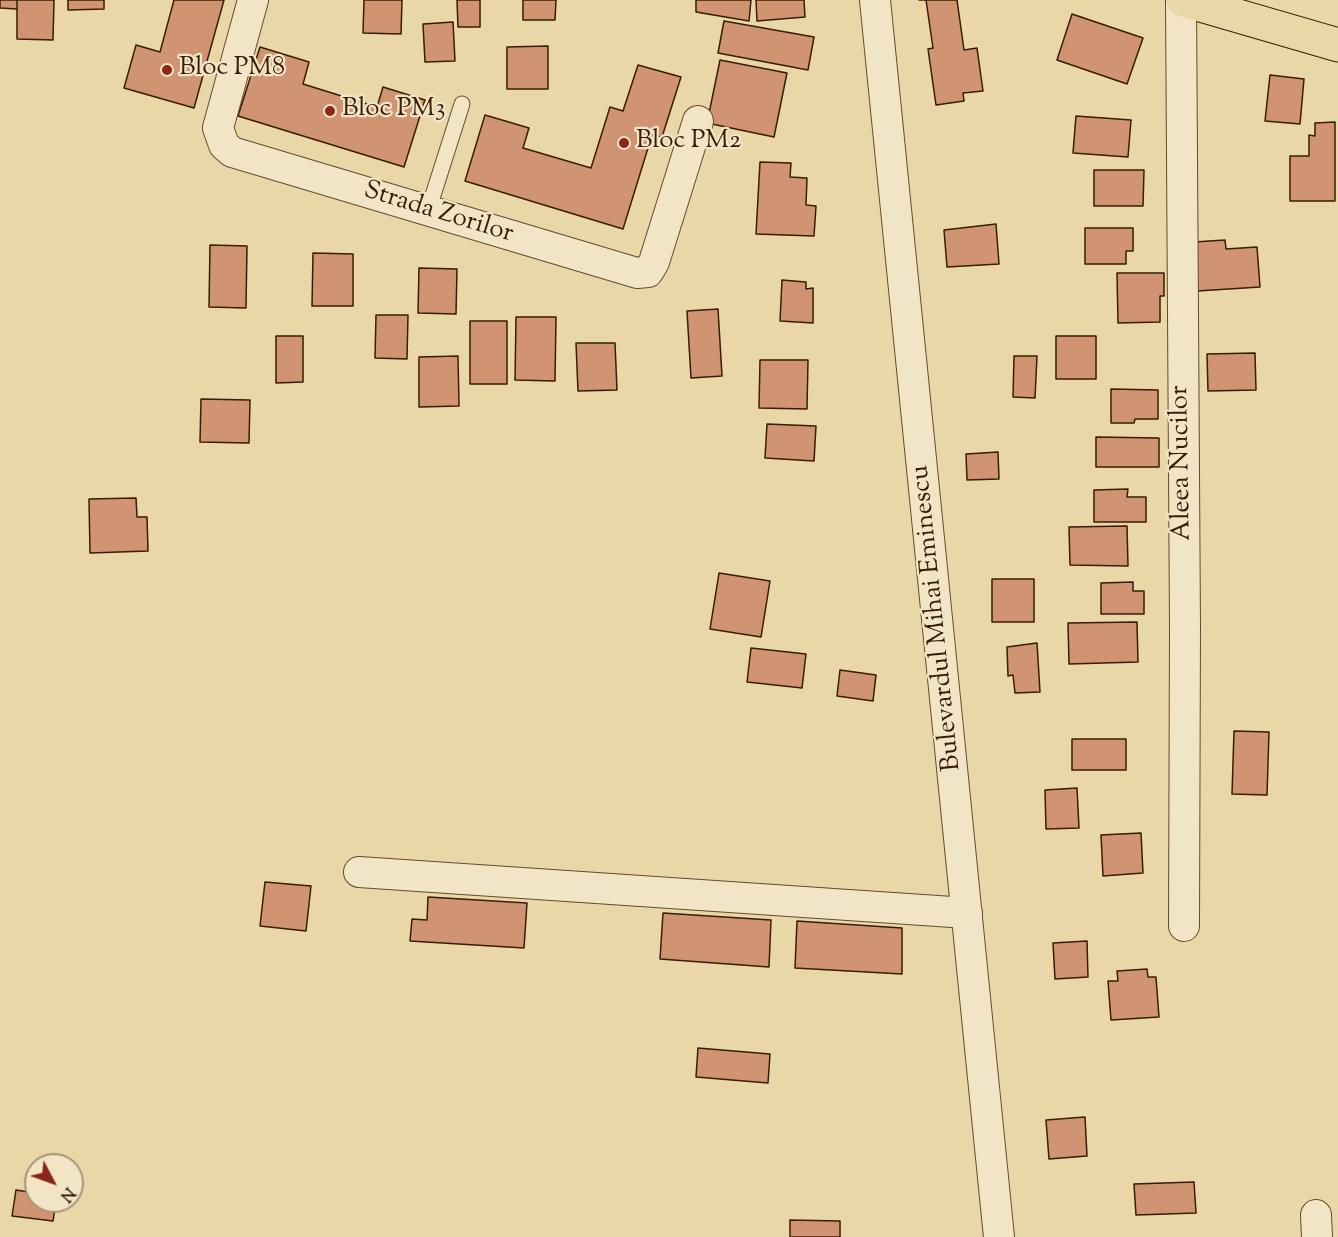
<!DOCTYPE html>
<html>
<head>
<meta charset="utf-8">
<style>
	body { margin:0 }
	#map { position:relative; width:1338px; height:1237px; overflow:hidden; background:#ead7a8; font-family:"Sorts Mill Goudy",serif }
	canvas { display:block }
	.north { position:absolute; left:24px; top:1153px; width:60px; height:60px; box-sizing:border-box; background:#f1e5c6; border:2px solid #a79578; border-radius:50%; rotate:131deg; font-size:16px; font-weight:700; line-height:24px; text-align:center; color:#381c04 }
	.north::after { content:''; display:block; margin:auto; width:21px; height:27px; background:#8f2418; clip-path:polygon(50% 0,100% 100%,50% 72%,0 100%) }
</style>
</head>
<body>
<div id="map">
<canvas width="1338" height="1237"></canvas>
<div class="north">N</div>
</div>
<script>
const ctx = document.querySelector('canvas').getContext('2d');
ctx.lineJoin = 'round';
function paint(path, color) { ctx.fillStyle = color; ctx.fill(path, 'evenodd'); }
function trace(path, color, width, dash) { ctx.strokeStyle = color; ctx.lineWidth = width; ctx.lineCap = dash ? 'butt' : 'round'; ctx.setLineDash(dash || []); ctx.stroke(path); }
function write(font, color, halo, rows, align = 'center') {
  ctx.font = font + ' "Sorts Mill Goudy",serif'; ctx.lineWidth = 4.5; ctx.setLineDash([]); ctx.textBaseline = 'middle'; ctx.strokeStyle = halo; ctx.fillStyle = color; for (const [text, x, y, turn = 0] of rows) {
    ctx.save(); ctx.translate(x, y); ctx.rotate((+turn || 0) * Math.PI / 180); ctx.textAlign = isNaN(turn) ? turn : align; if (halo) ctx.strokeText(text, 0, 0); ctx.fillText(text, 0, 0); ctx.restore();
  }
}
const building = new Path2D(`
	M0,0H17V9L0,8Z
	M17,0H54L53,40L17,39Z
	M68,0H104V9L68,10Z
	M174,0H224L194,108L124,88L136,45L160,52Z
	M364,0H402L401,34L363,33Z
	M457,0H480V27H458Z
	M523,0H556L555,20H523Z
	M696,0H751L749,21L696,12Z
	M756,0H804L805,17L757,21Z
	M919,0H957L964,50L977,48L983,91L963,93L964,101L936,105L928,49L933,48L926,0Z
	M1072,14L1143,38L1127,84L1057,60Z
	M724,21L814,37L808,70L718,53Z
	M453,22L455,61L425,62L423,24Z
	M548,46V89H507V47Z
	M260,47L309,62L303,84L377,107L383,87L425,100L404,167L238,116Z
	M720,60L787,73L774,137L707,123Z
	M638,65L681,77L662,137L652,135L623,229L465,181L485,115L529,128L523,148L591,168L610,107L623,111Z
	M1270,75L1304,79L1300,124L1265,121Z
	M1076,116L1131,120L1128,157L1073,153Z
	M1335,122V201H1290V156H1309V135L1315,136V123Z
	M760,162L791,163L790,177L807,178L806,205L816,206L814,236L756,234Z
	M1094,170H1144L1143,206H1094Z
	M996,224L999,264L947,267L944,230Z
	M1085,228H1133V251H1126V264H1085Z
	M1225,240L1226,249L1257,247L1260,287L1197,291L1194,242Z
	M210,245L247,246L246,308L209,307Z
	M313,253L353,254V306H312Z
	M419,268L457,269L456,314L418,313Z
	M1117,273H1164V296H1160V322L1118,323Z
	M782,280L806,282V289L813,288V323L780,321Z
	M718,309L722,376L691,378L687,311Z
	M376,315H408L407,359L375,358Z
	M516,317H556L555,381L515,380Z
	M470,321H507V384H470Z
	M276,336H303V382L276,383Z
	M1056,336H1096V379H1056Z
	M576,343H615L617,390L578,391Z
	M1255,353L1256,390L1208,391L1207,354Z
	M458,356L459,406L419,407V357Z
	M1014,356H1037L1035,398L1013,397Z
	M760,360H808L807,409L759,408Z
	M1111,389L1158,390V419H1135L1134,423H1111Z
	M201,399L250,400L249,443L200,442Z
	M767,424L816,426L814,461L765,458Z
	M1096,437L1159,438V467H1096Z
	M998,452L999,479L967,480L966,454Z
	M1128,489L1127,497H1146V522H1094V490Z
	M136,498L137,517H147L148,551L90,553L89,499Z
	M1127,526L1128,566L1070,565L1069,527Z
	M719,573L770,581L761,637L710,629Z
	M992,579H1034V622H992Z
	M1133,582V591H1144V614H1101V583Z
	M1137,622L1138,662L1069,664L1068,623Z
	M1037,643L1040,692L1015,693L1013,675L1008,676L1007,647Z
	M751,648L806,654L802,688L747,682Z
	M840,670L876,675L873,701L837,696Z
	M1234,731L1269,732L1267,795L1232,794Z
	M1072,739H1126V770H1072Z
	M1077,788L1079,828L1046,829L1045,790Z
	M1141,833L1143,873L1103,876L1101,835Z
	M265,882L311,886L306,931L260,926Z
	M428,897L527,903L524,948L410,941L412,919L427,920Z
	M663,913L771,920L769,967L660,959Z
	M797,921L902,928V974L795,968Z
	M1087,941L1088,977L1055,979L1053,943Z
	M1147,969L1148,977H1156L1159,1017L1111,1020L1108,981H1118L1117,971Z
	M698,1048L770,1054L768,1083L696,1077Z
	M1085,1117L1087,1156L1049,1159L1046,1120Z
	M1194,1182L1196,1213L1136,1215L1134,1184Z
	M16,1190L36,1193V1201H56L53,1221L12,1216Z
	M790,1220L840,1221V1237H790Z`);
paint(building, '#d19473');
trace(building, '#381c04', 1.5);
const service = new Path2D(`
	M428,211L462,104`);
const minor = new Path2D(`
	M253,0L218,128L224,145L232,152L637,273L648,272L654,262L698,121
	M875,0L999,1237
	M1181,0L1185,627L1184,926
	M359,872L967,913
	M1316,1215L1317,1237`);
const primary = new Path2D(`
	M1183,0L1338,45`);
trace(service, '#644b2d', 17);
trace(minor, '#644b2d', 32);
trace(primary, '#381c04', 35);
trace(service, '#f1e5c6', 15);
trace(minor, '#f1e5c6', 30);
trace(primary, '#ead7a8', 33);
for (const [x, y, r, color] of [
	[167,70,6,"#8f2418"],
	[330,111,6,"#8f2418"],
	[624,143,6,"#8f2418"]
]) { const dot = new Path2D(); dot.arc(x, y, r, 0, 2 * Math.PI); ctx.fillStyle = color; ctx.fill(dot); trace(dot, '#f1e5c6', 2); }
write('26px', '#381c04', '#f1e5c6', [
	["Bloc PM8",179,70],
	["Bloc PM3",342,111],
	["Bloc PM2",636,143]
], 'left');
write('26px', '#381c04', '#f1e5c6', [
	["Strada Zorilor",438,214,17],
	["Aleea Nucilor",1183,463,-91],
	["Bulevardul Mihai Eminescu",938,618,-96]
]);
</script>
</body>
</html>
